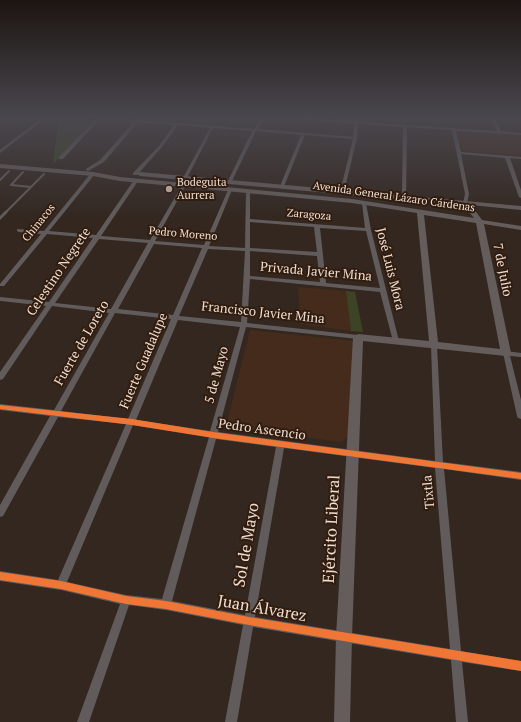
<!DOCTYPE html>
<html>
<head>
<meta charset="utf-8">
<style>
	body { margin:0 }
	canvas { display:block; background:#332720 }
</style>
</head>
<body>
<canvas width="521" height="722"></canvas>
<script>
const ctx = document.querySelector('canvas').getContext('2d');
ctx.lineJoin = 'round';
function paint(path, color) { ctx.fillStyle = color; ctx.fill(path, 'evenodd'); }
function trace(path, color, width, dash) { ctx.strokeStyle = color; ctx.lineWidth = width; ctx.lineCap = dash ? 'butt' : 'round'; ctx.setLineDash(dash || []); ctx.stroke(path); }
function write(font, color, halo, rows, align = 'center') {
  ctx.font = font + ' "PT Serif",serif'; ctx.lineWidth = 4; ctx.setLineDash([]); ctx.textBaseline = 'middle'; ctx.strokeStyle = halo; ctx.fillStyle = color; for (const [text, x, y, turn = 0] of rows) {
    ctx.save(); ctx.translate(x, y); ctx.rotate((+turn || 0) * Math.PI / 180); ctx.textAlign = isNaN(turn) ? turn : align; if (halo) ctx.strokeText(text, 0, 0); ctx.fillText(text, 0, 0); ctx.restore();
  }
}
paint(new Path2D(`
	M458,132L521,136V155L462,151Z
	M298,287L346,291L351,331L300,324Z
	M250,330L355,341L351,434L341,442L226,427Z`), '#442b1b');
paint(new Path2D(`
	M62,117L95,120L53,164L59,120Z
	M346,291L355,292L363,332L351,331Z`), '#3d4425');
trace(new Path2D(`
	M23,172L11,185L31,187
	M0,180L9,171
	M5,213L44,174`), '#615c5b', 2);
trace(new Path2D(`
	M0,218L6,212`), '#615c5b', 3);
paint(new Path2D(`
	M43,117H47L0,153V150Z
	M98,117L254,129L262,117H266L258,129L353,137L354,124L277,118L275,117H293L355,121V117H359V122L497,131L491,117H495L501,131L521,133V135L456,131L461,152L521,157V159L510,158L521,190V198L519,197L505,158L461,154L469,194L467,203L463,204L465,194L452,130L407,127L406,198L404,199L402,198L403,127L358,124L357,138L344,192L342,193L340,192L353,139L305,135L284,186L282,187L280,186L301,135L256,131L232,181L230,182L228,181L252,131L213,128L187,178L185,179L183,178L210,128L178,125L161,148L137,175H133V173L159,146L174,125L138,122L104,162L88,171L86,170V169L100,160L134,122L100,119L63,159H59V157Z
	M91,173L95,174L49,231L96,235L134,180H136L138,181L101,236L150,240L182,185L184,184L186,185L155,241L204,245L228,190L230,189L232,190L209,246L245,248L246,191L250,192V219L365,228L362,203L364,202L366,203L371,230L399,341L398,343H394L393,341L380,292L250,279L247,323L358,335L361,337L358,339L246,327L218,432L435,461L431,346L434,344H436L437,346L443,462L521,472V480L444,469L461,651L521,661V671L462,662L468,722H456L451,660L253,627L237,722H225L243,625L166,610L129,605L89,722H77L120,604L61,590L0,581V571L58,580L126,424L58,417L3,516L0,517V505L50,416L0,410V404L54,410L109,313L52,306L3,379L0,380V372L46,306L1,301H0V297L49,302L93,238L47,234L4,286H0V284L41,234L19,232L17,231V229L44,231ZM250,222L314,227L317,252L250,248ZM320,228L366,231L380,288L326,283ZM99,239L148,243L111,309L55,303ZM154,244L202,248L173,315L118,309ZM208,249L245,251L241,322L179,316ZM250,251L317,256L320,282L250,276ZM115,313L171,319L128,419L61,411ZM178,320L240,327L210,431L136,420ZM133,425L209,437L162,599L126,595L67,582ZM216,439L276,447L245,615L172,601ZM284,448L435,468L450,649L255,617Z
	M504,351H506L521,353V357L510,356L521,400V419L518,418L517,416L503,353Z`), '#615c5b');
paint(new Path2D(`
	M0,164L93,172L120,177L352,199L474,218L463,205L140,176L137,174L140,172L521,206V210L471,205L482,220L521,226V230L484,224L511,353L509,355L506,356L363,341L352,637L350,722H334L336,637L353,337L358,334L429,341L417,213L352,203L120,181L93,176L0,168ZM424,215L476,223L500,349L438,342Z`), '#645d5c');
paint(new Path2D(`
	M0,405L132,419L213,432L521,473V479L213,438L132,425L0,409Z
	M0,572L61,581L126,596L166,601L249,617L521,661V671L249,625L166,609L126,604L61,589L0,580Z`), '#f07635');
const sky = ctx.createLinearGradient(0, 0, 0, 218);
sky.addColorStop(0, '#1c1512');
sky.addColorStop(0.54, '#4a474e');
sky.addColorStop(1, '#4a474e00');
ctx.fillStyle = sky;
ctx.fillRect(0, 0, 521, 218);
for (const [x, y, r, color] of [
	[169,189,4,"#ac9e96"]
]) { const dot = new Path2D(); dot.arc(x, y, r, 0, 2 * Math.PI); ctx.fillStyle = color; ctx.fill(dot); trace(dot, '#311c0e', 1.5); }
write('11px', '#edded5', '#311c0e', [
	["Bodeguita",177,183],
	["Aurrera",177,196]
], 'left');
write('11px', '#edded5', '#311c0e', [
	["Avenida General Lázaro Cárdenas",394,197,8],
	["Zaragoza",309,215,5],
	["Chinacos",39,223,-51],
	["Pedro Moreno",183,234,5]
]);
write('13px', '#edded5', '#311c0e', [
	["José Luis Mora",390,269,76],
	["7 de Julio",502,270,79],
	["Celestino Negrete",59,272,-56],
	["Privada Javier Mina",316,272,5],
	["Francisco Javier Mina",263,313,6],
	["Fuerte de Loreto",82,343,-60],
	["Fuerte Guadalupe",144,361,-67],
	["5 de Mayo",217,375,-75],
	["Pedro Ascencio",262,430,8],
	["Tixtla",429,492,-95]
]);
write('16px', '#edded5', '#311c0e', [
	["Ejército Liberal",332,529,-87],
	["Sol de Mayo",247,545,-80],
	["Juan Álvarez",262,609,10]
]);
</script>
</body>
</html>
